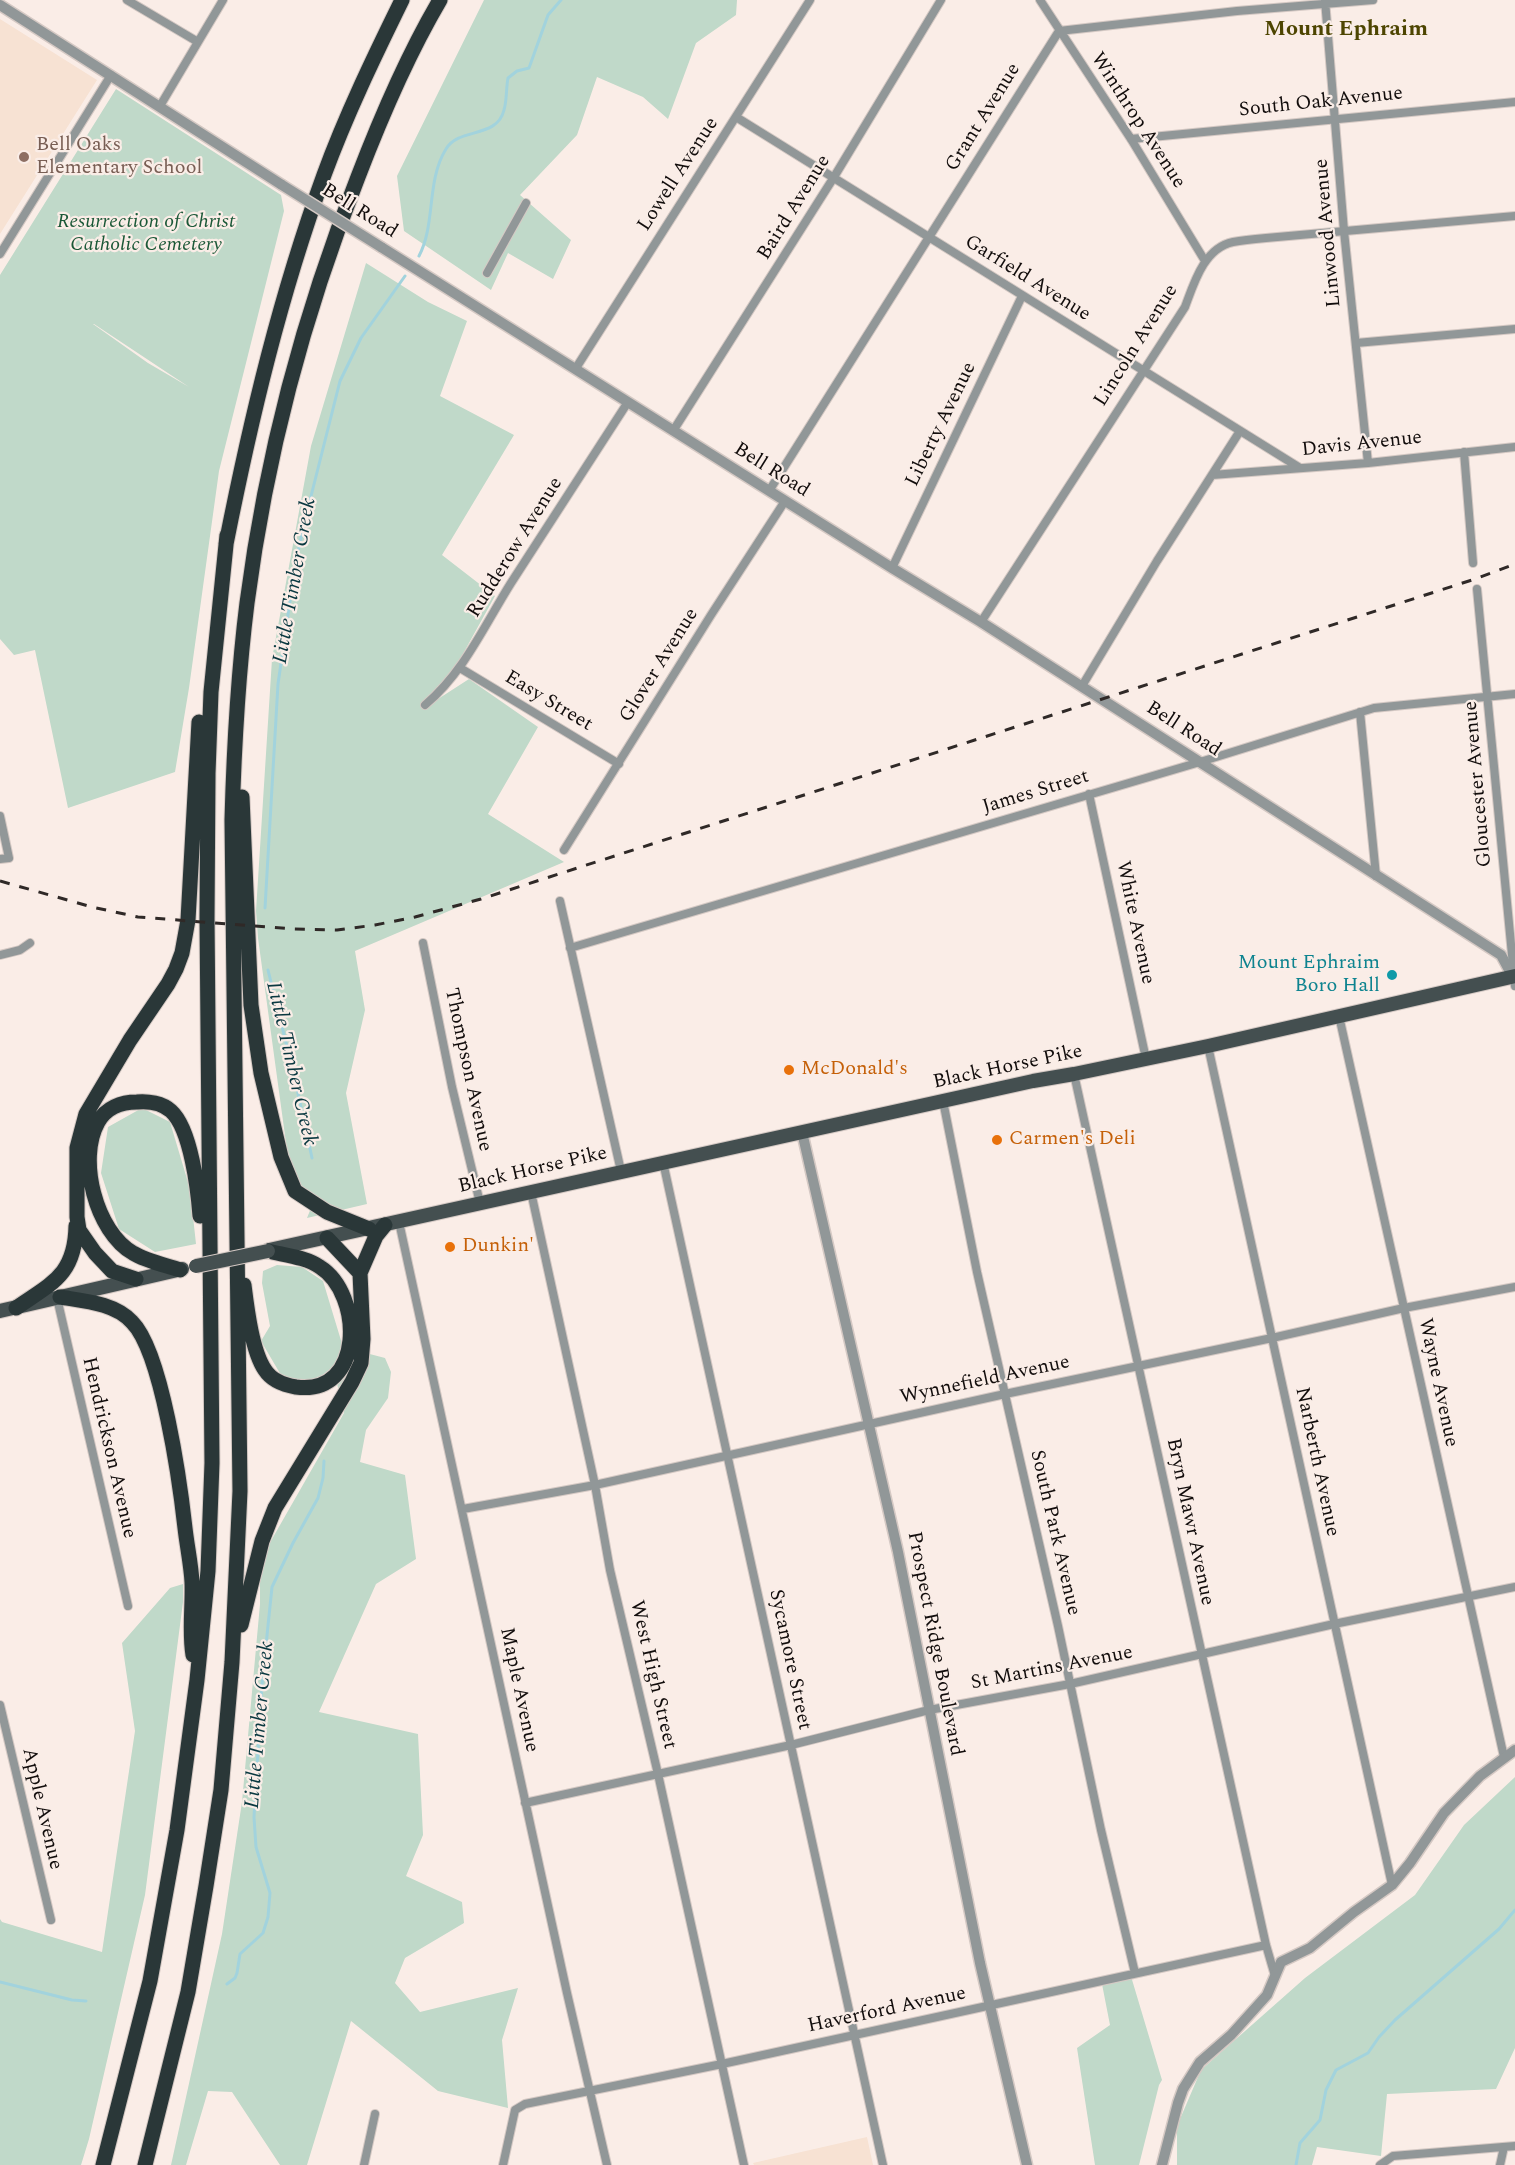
<!DOCTYPE html>
<html>
<head>
<meta charset="utf-8">
<style>
	body { margin:0 }
	canvas { display:block; background:#faede7 }
</style>
</head>
<body>
<canvas width="1515" height="2165"></canvas>
<script>
const ctx = document.querySelector('canvas').getContext('2d');
ctx.lineJoin = 'round';
function paint(path, color) { ctx.fillStyle = color; ctx.fill(path, 'evenodd'); }
function trace(path, color, width, dash) { ctx.strokeStyle = color; ctx.lineWidth = width; ctx.lineCap = dash ? 'butt' : 'round'; ctx.setLineDash(dash || []); ctx.stroke(path); }
function write(font, color, halo, rows, align = 'center') {
  ctx.font = font + ' Spectral,serif'; ctx.lineWidth = 4.5; ctx.setLineDash([]); ctx.textBaseline = 'middle'; ctx.strokeStyle = halo; ctx.fillStyle = color; for (const [text, x, y, turn = 0] of rows) {
    ctx.save(); ctx.translate(x, y); ctx.rotate((+turn || 0) * Math.PI / 180); ctx.textAlign = isNaN(turn) ? turn : align; if (halo) ctx.strokeText(text, 0, 0); ctx.fillText(text, 0, 0); ctx.restore();
  }
}
paint(new Path2D(`
	M0,19L97,80L0,234Z
	M867,2137L873,2165H754L753,2163Z`), '#f7e2d3');
paint(new Path2D(`
	M484,0H737L736,15L696,43L668,119L643,97L597,77L577,135L520,195L571,240L553,279L508,253L491,290L404,231L397,176Z
	M116,89L281,195L284,211L219,471L189,688L175,772L68,808L35,650L14,655L0,639V275ZM93,324H94L189,387L148,363Z
	M366,263L428,302L467,321L440,396L514,435L442,555L495,596L438,699L469,679L538,727L488,814L564,862L355,951L365,1010L346,1093L367,1204L307,1218L313,1203L290,1172L258,938L256,911L272,659L311,446Z
	M142,1108L170,1122L190,1189L196,1244L155,1252L119,1229L101,1173L108,1127Z
	M277,1265L302,1267L323,1281L343,1347L385,1358L391,1372L388,1398L366,1430L360,1462L405,1475L416,1559L376,1584L319,1712L418,1734L423,1835L406,1876L462,1902L464,1923L405,1958L395,1983L420,2012L518,1988L502,2040L508,2108L438,2091L351,2021L307,2165H280L232,2092L208,2091L186,2165H171L222,1934L242,1802L260,1604V1560L344,1413L333,1367L312,1383L285,1382L261,1341L270,1326L262,1283L263,1271Z
	M183,1584V1602L145,1895L89,2139L81,2165H0V1919L2,1922L102,1952L135,1731L122,1643L170,1588Z
	M1515,1777V2048L1496,2089L1387,2094L1381,2156L1317,2147L1312,2165H1177V2126L1201,2070L1305,1978L1415,1895L1464,1825Z
	M1130,1973L1162,2080L1159,2085L1139,2165H1095L1077,2048L1110,2025L1101,1979Z`), '#c0d9c9');
trace(new Path2D(`
	M419,256C436,224 426,181 446,149C459,127 497,139 504,110C507,100 506,88 508,78L517,71L529,68L548,15L561,0
	M265,908L278,684L295,566L304,524L340,381L361,338L405,276
	M268,970L294,1075L312,1158
	M0,1982L72,2000L86,2001
	M227,1984L235,1978L237,1973L240,1954L263,1933L268,1917L270,1893L256,1847L254,1817L262,1684L272,1587L293,1543L318,1498L323,1478L324,1461
	M1296,2165L1300,2143L1320,2120L1326,2090L1336,2070L1368,2053L1379,2037L1395,2020L1499,1929L1515,1910`), '#a2d3dd', 3);
const minor = new Path2D(`
	M127,0L198,42
	M1040,0L1131,139L1205,261
	M1325,0L1344,231L1368,463
	M160,106L223,0
	M736,117L1300,468
	M1131,139L1515,102
	M0,254L111,75
	M487,273L526,203
	M1356,343L1515,329
	M576,368L810,0
	M673,431L834,177L941,0
	M1464,452L1473,563
	M1212,475L1368,463L1515,447
	M769,491L1059,31L1237,11L1373,0
	M892,568L1022,296
	M1477,589L1515,986
	M981,622L1185,307C1194,283 1204,248 1233,242C1244,240 1255,239 1266,238L1515,216
	M460,668L619,764
	M1082,686L1157,561L1240,431
	M425,705C464,672 484,626 511,583C550,522 589,463 628,402
	M1360,712L1376,876
	M1089,794L1146,1059
	M0,816L9,858L0,859
	M564,850L711,615L785,501
	M560,901L621,1171
	M423,943L452,1087L480,1203
	M570,948L1200,762L1374,708L1515,694
	M0,955L20,950L30,943
	M1339,1016L1504,1757
	M1208,1046L1392,1885
	M1074,1074L1266,1945L1275,1976
	M943,1101L977,1272L1058,1626L1101,1830L1135,1973
	M663,1162L883,2165
	M531,1192L595,1485L610,1570L658,1774L744,2165
	M399,1222L567,1993L607,2165
	M57,1298L128,1606
	M463,1509L595,1485L1005,1394L1272,1338L1404,1308L1515,1287
	M0,1705L51,1920
	M525,1803L791,1745L929,1710L1070,1684L1334,1624L1515,1587
	M364,2165L375,2114
	M503,2165L515,2110L525,2104L722,2064L1266,1945
	M1380,2165L1393,2156L1515,2146
	M1500,2165L1504,2147`);
const tertiary = new Path2D(`
	M0,5L282,185
	M381,247L892,568L981,622L1501,955L1513,977
	M802,1132L898,1552L980,1963L1027,2165
	M1162,2165L1178,2103L1183,2089L1200,2062L1231,2035L1267,1995L1281,1962L1310,1948L1354,1912L1392,1885L1410,1863L1444,1813L1480,1776L1515,1750`);
const primary = new Path2D(`
	M269,1250L1033,1081L1074,1074L1208,1046L1515,976
	M0,1311L182,1269`);
const motorway = new Path2D(`
	M226,544C251,418 280,296 324,175C346,115 374,57 402,0
	M242,797L251,1005L261,1073L281,1157L295,1191L327,1212L369,1229
	M327,1238L360,1273
	M180,1270C165,1265 146,1261 133,1253C96,1232 77,1159 98,1122C106,1108 121,1102 137,1102C148,1101 162,1103 171,1111C191,1129 198,1190 200,1216
	M136,1279L112,1271L95,1253L79,1230L77,1217V1148L86,1114L130,1040L168,984L176,969L182,953L188,920L199,722
	M244,1285C247,1309 252,1351 265,1370C272,1381 284,1385 296,1387C365,1396 363,1294 320,1267C306,1257 284,1255 268,1251
	M60,1297C84,1301 115,1303 132,1322C162,1352 180,1483 185,1528C187,1546 191,1564 192,1582C193,1606 189,1631 193,1655
	M16,1308C52,1283 75,1275 76,1226
	M241,1625L262,1541L275,1508L352,1382L361,1363L363,1339L360,1273L376,1236L385,1225
	M103,2165L150,1981L177,1830L197,1680L208,1571L212,1463L207,918L208,773L211,692L227,535
	M145,2165L188,1992L206,1886L221,1790L232,1662L240,1491L232,820C234,747 238,675 247,603C266,457 304,313 358,177C381,117 407,56 440,0`);
trace(minor, '#d5c9c4', 10);
trace(tertiary, '#d5c9c4', 13);
trace(primary, '#d5c9c4', 16);
trace(motorway, '#d5c9c4', 17);
trace(minor, '#919798', 8);
trace(tertiary, '#919798', 10);
trace(primary, '#444f50', 14);
trace(motorway, '#2a3738', 15);
trace(new Path2D(`
	M0,881L92,907L138,917L294,929L337,930L375,925L415,917L481,899L1475,579L1515,564`), '#2f2927', 3, [10, 10]);
const tertiaryBridge = new Path2D(`
	M282,185L381,247`);
const primaryBridge = new Path2D(`
	M196,1266L268,1251`);
trace(tertiaryBridge, '#d5c9c4', 13, []);
trace(primaryBridge, '#d5c9c4', 16, []);
trace(tertiaryBridge, '#919798', 10);
trace(primaryBridge, '#444f50', 14);
for (const [x, y, r, color] of [
	[24,157,6,"#8d6e63"],
	[1392,975,6,"#0f9aa8"],
	[789,1070,6,"#e8710a"],
	[997,1140,6,"#e8710a"],
	[450,1247,6,"#e8710a"]
]) { const dot = new Path2D(); dot.arc(x, y, r, 0, 2 * Math.PI); ctx.fillStyle = color; ctx.fill(dot); trace(dot, '#faede7', 2); }
write('20px', '#120d0c', '#faede7', [
	["South Oak Avenue",1321,103,-6],
	["Grant Avenue",984,118,-58],
	["Winthrop Avenue",1137,121,57],
	["Lowell Avenue",679,175,-57],
	["Baird Avenue",795,208,-58],
	["Bell Road",359,212,32],
	["Linwood Avenue",1329,233,-95],
	["Garfield Avenue",1027,279,32],
	["Lincoln Avenue",1137,346,-58],
	["Liberty Avenue",942,425,-64],
	["Davis Avenue",1362,445,-6],
	["Bell Road",771,471,32],
	["Rudderow Avenue",516,548,-58],
	["Glover Avenue",660,666,-58],
	["Easy Street",548,702,31],
	["Bell Road",1183,730,33],
	["Gloucester Avenue",1479,784,-95],
	["James Street",1036,793,-17],
	["White Avenue",1134,923,78],
	["Black Horse Pike",1008,1068,-12],
	["Thompson Avenue",467,1070,78],
	["Black Horse Pike",533,1171,-13],
	["Wynnefield Avenue",985,1381,-12],
	["Wayne Avenue",1437,1383,78],
	["Hendrickson Avenue",108,1448,77],
	["Narberth Avenue",1316,1462,78],
	["Bryn Mawr Avenue",1189,1522,78],
	["South Park Avenue",1054,1533,77],
	["Prospect Ridge Boulevard",934,1644,79],
	["Sycamore Street",789,1660,78],
	["St Martins Avenue",1052,1669,-11],
	["West High Street",652,1675,77],
	["Maple Avenue",518,1690,78],
	["Apple Avenue",41,1809,77],
	["Haverford Avenue",887,2011,-12]
]);
write('20px', '#785e54', '#faede7', [
	["Bell Oaks",36,146],
	["Elementary School",36,169]
], 'left');
write('italic 20px', '#1b5837', '#faede7', [
	["Resurrection of Christ",146,223],
	["Catholic Cemetery",146,246]
]);
write('20px', '#0d838f', '#faede7', [
	["Mount Ephraim",1380,964],
	["Boro Hall",1380,987]
], 'right');
write('20px', '#c56008', '#faede7', [
	["McDonald's",801,1070],
	["Carmen's Deli",1009,1140],
	["Dunkin'",462,1247]
], 'left');
write('italic 21px', '#093840', '#faede7', [
	["Little Timber Creek",296,581,-80],
	["Little Timber Creek",290,1064,77],
	["Little Timber Creek",261,1725,-85]
]);
write('bold 22px', '#4d4501', '#faede7', [
	["Mount Ephraim",1346,31]
]);
</script>
</body>
</html>
